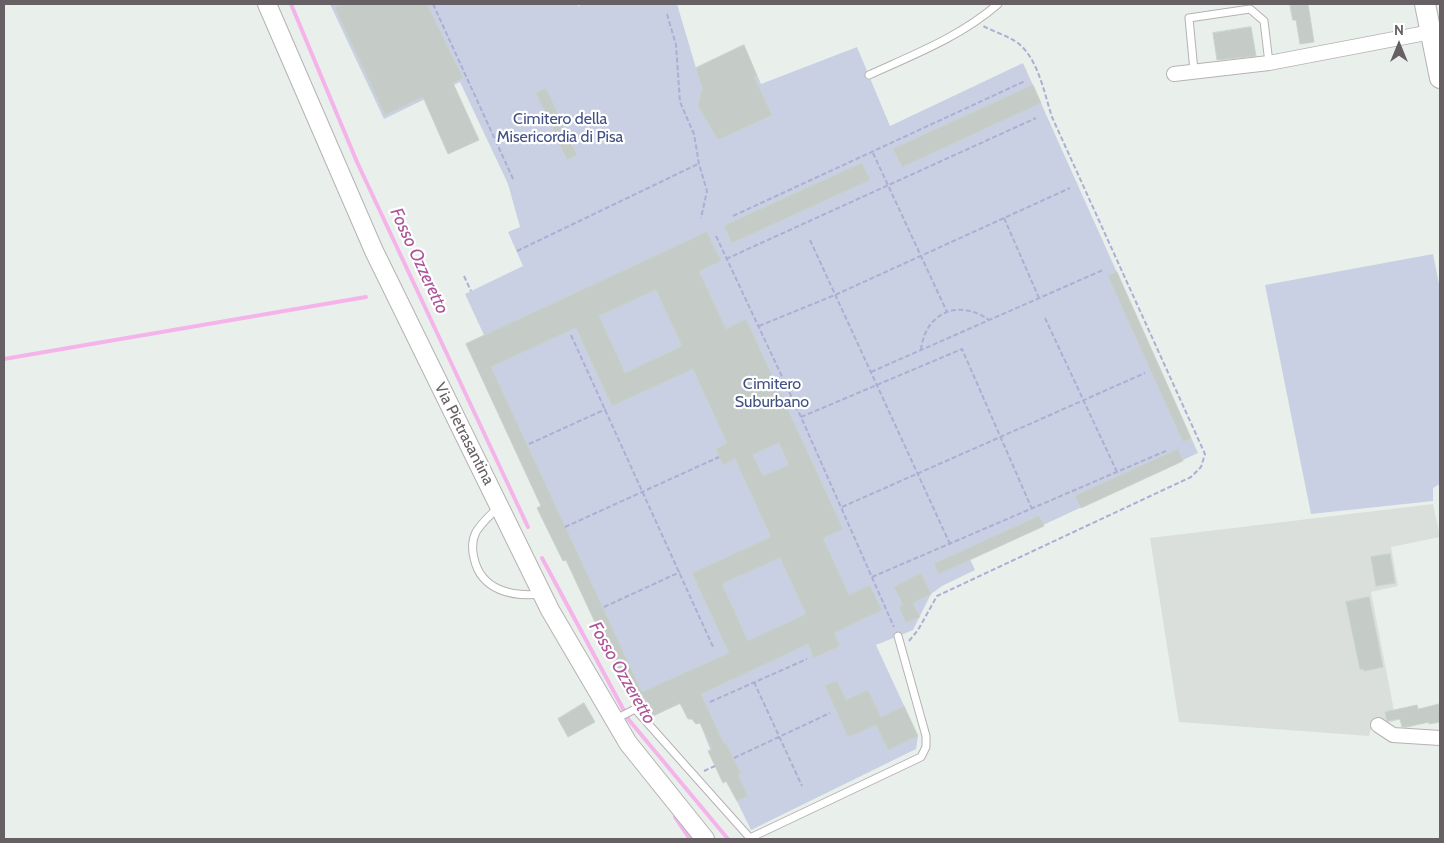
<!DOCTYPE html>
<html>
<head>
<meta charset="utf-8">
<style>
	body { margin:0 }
	#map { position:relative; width:1444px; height:843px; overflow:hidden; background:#e9f0ec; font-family:Cabin,sans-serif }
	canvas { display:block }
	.frame { position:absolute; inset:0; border:5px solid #666065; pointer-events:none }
	.north { position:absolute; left:1374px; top:20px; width:50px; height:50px; -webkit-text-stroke:4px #fff; paint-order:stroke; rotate:0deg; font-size:14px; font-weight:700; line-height:20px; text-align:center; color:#666065 }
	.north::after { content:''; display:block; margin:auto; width:18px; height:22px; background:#666065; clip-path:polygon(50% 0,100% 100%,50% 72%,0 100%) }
</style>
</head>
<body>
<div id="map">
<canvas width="1444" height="843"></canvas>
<div class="frame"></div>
<div class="north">N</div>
</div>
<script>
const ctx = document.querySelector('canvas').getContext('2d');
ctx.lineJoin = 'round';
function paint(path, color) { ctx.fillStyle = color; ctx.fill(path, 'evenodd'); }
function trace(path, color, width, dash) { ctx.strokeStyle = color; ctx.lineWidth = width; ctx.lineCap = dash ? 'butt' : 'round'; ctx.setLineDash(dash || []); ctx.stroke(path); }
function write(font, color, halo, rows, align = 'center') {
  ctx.font = font + ' Cabin,sans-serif'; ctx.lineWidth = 4.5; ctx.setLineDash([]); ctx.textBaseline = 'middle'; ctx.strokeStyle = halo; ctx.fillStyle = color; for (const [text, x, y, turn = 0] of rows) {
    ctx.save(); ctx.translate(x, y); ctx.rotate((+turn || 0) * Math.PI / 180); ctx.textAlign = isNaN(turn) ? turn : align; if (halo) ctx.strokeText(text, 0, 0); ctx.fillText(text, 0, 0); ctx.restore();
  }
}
paint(new Path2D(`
	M1433,504L1440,537L1391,547L1398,586L1371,592L1396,721L1372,725L1369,736L1179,722L1150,538Z`), '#dadfdc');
paint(new Path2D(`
	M330,4H577L578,6L584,4H677L696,68L744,45L761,84L857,47L890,126L1023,63L1198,453L970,559L975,570L942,586L931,594L913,630L876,645L918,736L916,749L751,830L727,781L723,783L700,723L696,724L692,719H688L680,704L653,716L645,700L634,705L566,560L563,561L537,508L541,506L466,344L484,335L465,294L523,266L508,232L520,227L508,184L460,82L384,119Z
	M1433,254L1440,289V484L1433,488V501L1311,514L1265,285Z`), '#c9d0e3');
trace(new Path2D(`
	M291,4L357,162L528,527
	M4,359L366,297
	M542,558L629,720L728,839
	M675,817L690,839`), '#f4b4ea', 4);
const building = new Path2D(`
	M345,4H427L463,78L453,83L479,140L448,154L423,97L385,115L335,8Z
	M1290,4H1308L1314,42L1300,44L1296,20H1293Z
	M1251,27L1256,56L1217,60L1213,33Z
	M744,45L757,76L754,77L772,115L718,140L698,106L702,88L696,68Z
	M1033,85L1041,103L902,167L893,149Z
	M546,88L577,155L567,160L536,93Z
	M862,163L870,180L732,243L724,226Z
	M707,232L721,261L699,271L726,329L746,319L843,529L823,538L849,595L870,585L882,610L834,633L840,646L814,658L808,644L701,694L724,744L726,743L741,774L738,775L748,796L737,801L726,781L723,783L715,766L708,751L712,749L700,723L696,724L692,719H688L680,703L653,716L645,700L633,704L566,560L563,561L537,508L541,506L466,344ZM656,290L682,346L625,373L599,316ZM576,328L612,406L693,369L727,443L716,449L719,457L723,465L735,459L771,537L692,573L729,653L642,692L491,367ZM779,443L789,465L763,476L753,455ZM780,558L806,614L748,641L722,584Z
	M1117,272L1191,438L1183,442L1108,276Z
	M1178,449L1183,461L1081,508L1075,496Z
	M1039,516L1044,526L939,574L934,564Z
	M1390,554L1395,583L1376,586L1371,557Z
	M921,573L931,594L913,603L920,617L906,623L899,607L903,605L894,587Z
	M1369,597L1383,667L1364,671L1363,669H1360L1346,602Z
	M837,681L846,700L868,690L881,717L904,706L918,736L888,750L876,725L848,737L825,686Z
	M584,703L595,722L568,737L558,719Z
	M1440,704V722L1429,724V722L1407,727H1402L1400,719L1387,721L1385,712L1417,705L1418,709Z`);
paint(building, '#c5cbc7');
trace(building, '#c7d4cc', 1);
const service = new Path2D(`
	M1194,71L1189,18L1250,9L1264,21L1269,63
	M869,75C915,54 960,37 998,4
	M499,506C492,514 482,522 476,532C472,540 472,550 474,558C481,591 513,597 541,594
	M614,720L635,709L750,838L921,757L926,747V736L898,636`);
const minor = new Path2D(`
	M1174,74L1269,63L1431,32
	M1378,725L1393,735L1440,738`);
const tertiary = new Path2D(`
	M267,4L374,251L550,610L628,743L705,839`);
const secondary = new Path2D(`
	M1425,4L1440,78`);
trace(service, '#b6b1b4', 9);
trace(minor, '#b6b1b4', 16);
trace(tertiary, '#b6b1b4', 20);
trace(secondary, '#b6b0b4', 22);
trace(new Path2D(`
	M433,4L514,181
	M667,14L676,45L680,102L694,134L699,164L707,191L701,218
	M873,153L947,312
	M733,216L1025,81
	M1004,218L1039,298
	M716,236L801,417L894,627
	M810,240L950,544
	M517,251L698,164
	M726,259L1036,118
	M464,276L471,291
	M1045,318L1117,472
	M759,326L835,295L1070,188
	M571,335L714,649
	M921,350C925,313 958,298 989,320
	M871,372L1103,270
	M801,417L962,349L1032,509
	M529,444L606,409
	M842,507L1145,373
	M565,527L719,457
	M872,577L1168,450
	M604,607L680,572
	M909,641L918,630L937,596L1191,477L1201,467L1205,454L1052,117C1044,93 1038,56 1015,41C1005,35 993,31 983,26
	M754,682L802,786
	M710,702L807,659
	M734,758L830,713
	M704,771L715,766`), '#adaed4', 2, [5, 2.5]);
trace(service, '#fff', 7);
trace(minor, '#fff', 14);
trace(tertiary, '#fff', 18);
trace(secondary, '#fff', 20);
write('16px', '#425183', '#fff', [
	["Cimitero della",560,119],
	["Misericordia di Pisa",560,137],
	["Cimitero",772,384],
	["Suburbano",772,402]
]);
write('16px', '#666065', '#fff', [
	["Via Pietrasantina",464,434,63]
]);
write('italic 18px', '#ae5499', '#fff', [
	["Fosso Ozzeretto",419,261,65],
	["Fosso Ozzeretto",622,673,60]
]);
</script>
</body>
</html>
